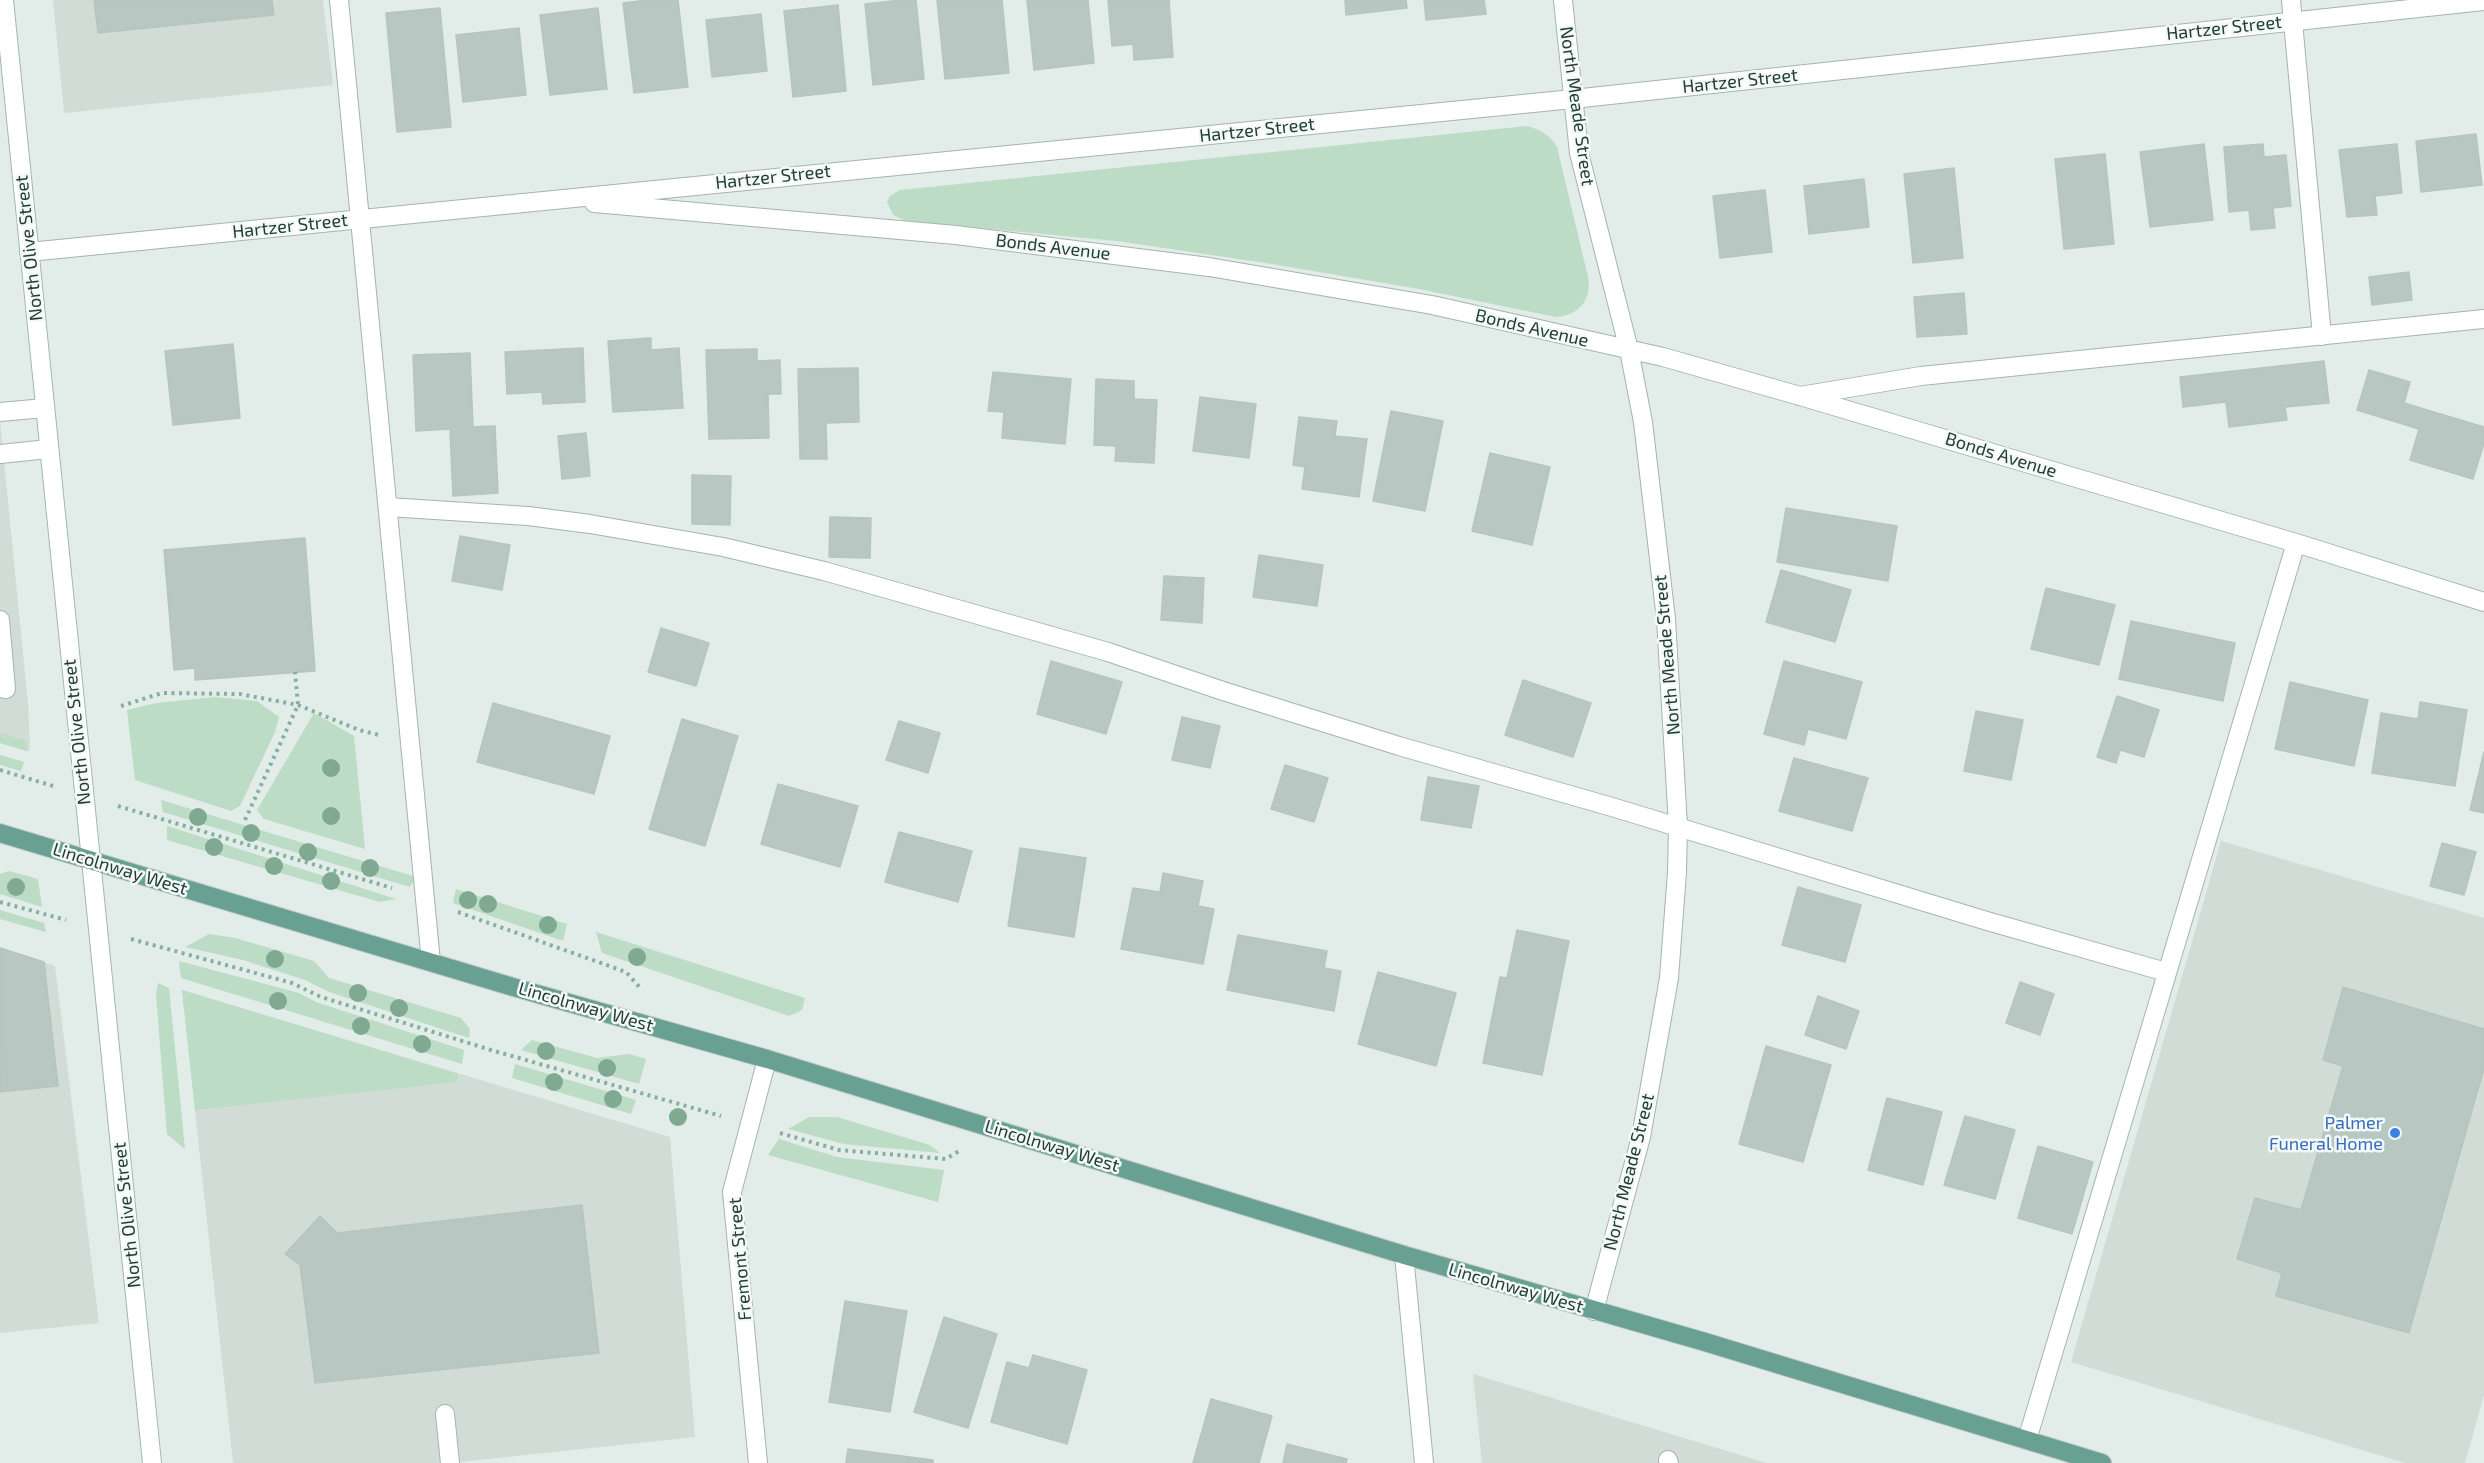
<!DOCTYPE html>
<html>
<head>
<meta charset="utf-8">
<style>
	body { margin:0 }
	canvas { display:block; background:#e2ece8 }
</style>
</head>
<body>
<canvas width="2484" height="1463"></canvas>
<script>
const ctx = document.querySelector('canvas').getContext('2d');
ctx.lineJoin = 'round';
function paint(path, color) { ctx.fillStyle = color; ctx.fill(path, 'evenodd'); }
function trace(path, color, width, dash) { ctx.strokeStyle = color; ctx.lineWidth = width; ctx.lineCap = dash ? 'butt' : 'round'; ctx.setLineDash(dash || []); ctx.stroke(path); }
function write(font, color, halo, rows, align = 'center') {
  ctx.font = font + ' "Exo 2",sans-serif'; ctx.lineWidth = 5; ctx.setLineDash([]); ctx.textBaseline = 'middle'; ctx.strokeStyle = halo; ctx.fillStyle = color; for (const [text, x, y, turn = 0] of rows) {
    ctx.save(); ctx.translate(x, y); ctx.rotate((+turn || 0) * Math.PI / 180); ctx.textAlign = isNaN(turn) ? turn : align; if (halo) ctx.strokeText(text, 0, 0); ctx.fillText(text, 0, 0); ctx.restore();
  }
}
paint(new Path2D(`
	M53,0H323L333,85L64,113Z
	M0,421L28,703L30,750L27,751L0,743Z
	M2221,841L2484,918V1395L2465,1463H2405L2071,1362Z
	M0,948L55,966L99,1323L0,1333Z
	M182,990L670,1137L695,1437L450,1463H233Z
	M1473,1374L1717,1448L1767,1463H1482Z`), '#d1dcd7');
paint(new Path2D(`
	M1527,126C1541,130 1549,134 1557,147L1588,277C1592,300 1579,315 1556,317L1419,289L1272,264L1117,241L906,221L893,215L887,202L890,196L900,190Z
	M215,697L257,701L279,717L275,732L240,806L231,811L135,780L127,710L156,703Z
	M314,713L354,736L365,849L264,819L257,810Z
	M0,733L26,741L27,751L0,743Z
	M0,755L24,762L21,771L0,765Z
	M161,800L416,877L410,887L163,812Z
	M167,826L396,899L380,902L167,840Z
	M9,871L38,879L42,907L0,894V874Z
	M456,889L567,924L563,941L453,903Z
	M0,910L44,923L46,932L0,919Z
	M596,932L805,998L802,1010L789,1016L602,953Z
	M209,934L235,938L314,961L329,978L461,1018L470,1029L469,1038L329,992L305,980L243,960L185,947Z
	M179,961L299,993L316,1002L464,1050L462,1064L181,978Z
	M158,983L169,988L185,1149L167,1134L156,995Z
	M182,990L458,1074L457,1082L195,1110Z
	M532,1040L597,1058L629,1054L646,1059L639,1084L521,1050Z
	M515,1064L636,1100L631,1114L512,1078Z
	M809,1117H837L930,1145L940,1153L844,1144L788,1129Z
	M779,1139L837,1157L944,1170L938,1202L768,1155Z`), '#bcdcc5');
const building = new Path2D(`
	M94,0H272L274,15L98,33Z
	M648,0H678L688,87L634,93L623,3Z
	M902,0H916L924,79L873,85L865,4Z
	M937,0H1002L1009,73L945,79Z
	M1027,0H1088L1094,63L1034,70Z
	M1108,0H1169L1173,57L1134,60L1133,44L1112,46Z
	M1345,0H1406L1407,8L1346,15Z
	M1424,0H1484L1486,14L1426,20Z
	M838,5L846,91L793,97L784,11Z
	M440,8L451,127L397,132L386,13Z
	M598,8L607,89L550,95L540,15Z
	M761,14L767,71L712,77L706,20Z
	M519,28L526,95L463,102L456,35Z
	M2476,134L2482,185L2421,192L2416,141Z
	M2204,144L2213,220L2150,227L2140,152Z
	M2263,144L2264,157L2286,155L2291,206L2273,208L2275,228L2251,230L2249,210L2229,212L2224,147Z
	M2397,144L2402,193L2375,196L2377,215L2347,217L2339,150Z
	M2105,154L2114,244L2064,249L2055,159Z
	M1954,168L1963,258L1913,263L1904,174Z
	M1864,179L1869,227L1809,234L1804,186Z
	M1765,190L1772,252L1720,258L1713,196Z
	M2409,272L2412,300L2372,305L2369,277Z
	M1964,293L1967,334L1917,337L1914,297Z
	M651,338V350L679,348L683,408L613,412L608,341Z
	M233,344L240,418L173,425L165,351Z
	M583,348L585,402L543,404L542,392L507,394L505,352Z
	M757,349V361L780,360L781,394H768L769,438L709,439L706,350Z
	M470,353L473,427L495,426L498,493L453,496L450,429L416,431L413,355Z
	M2324,361L2329,403L2285,407L2287,420L2229,427L2226,402L2183,407L2180,377Z
	M858,368L859,422L826,423L827,459H800L798,369Z
	M2369,370L2410,382L2404,403L2484,427V443L2473,479L2410,460L2419,429L2357,410Z
	M993,372L1071,379L1065,444L1002,438L1004,412L988,411Z
	M1096,379L1134,381V399L1157,400L1154,463L1115,461L1116,446L1094,445Z
	M1200,397L1256,404L1249,458L1193,451Z
	M1391,411L1443,421L1425,511L1373,501Z
	M1299,417L1337,421L1335,436L1367,439L1359,497L1302,489L1305,467L1293,465Z
	M586,433L590,476L562,479L558,436Z
	M1490,453L1550,467L1532,545L1472,531Z
	M692,475L731,476L730,525L692,524Z
	M1786,508L1897,526L1888,581L1777,562Z
	M830,517L871,518L870,558L829,557Z
	M460,536L510,545L502,590L452,581Z
	M305,538L315,671L195,680V668L174,670L164,550Z
	M1259,555L1323,565L1317,606L1253,597Z
	M1781,570L1851,590L1835,642L1766,622Z
	M1164,576L1204,578L1202,623L1161,620Z
	M2046,588L2115,605L2099,665L2031,649Z
	M2131,621L2235,643L2223,701L2119,679Z
	M661,628L709,643L696,686L648,672Z
	M1051,661L1122,682L1106,734L1037,714Z
	M1784,661L1862,682L1846,739L1808,729L1804,745L1764,734Z
	M1523,680L1591,703L1573,757L1505,735Z
	M2290,682L2368,700L2354,766L2275,749Z
	M2117,696L2159,710L2144,757L2120,750L2116,763L2097,757Z
	M2420,702L2467,710L2455,786L2372,773L2381,713L2418,719Z
	M493,703L610,736L594,794L477,762Z
	M1976,711L2023,720L2011,780L1964,771Z
	M1182,717L1220,726L1210,768L1172,760Z
	M682,719L738,736L705,846L649,829Z
	M899,721L940,733L928,773L886,760Z
	M2484,752V813L2470,810Z
	M1794,758L1868,778L1852,831L1779,811Z
	M1285,765L1328,778L1314,822L1271,809Z
	M1428,777L1479,786L1471,828L1421,820Z
	M778,784L858,806L840,867L761,844Z
	M899,832L972,851L958,902L885,882Z
	M2442,843L2476,852L2464,895L2430,886Z
	M1020,848L1086,858L1074,937L1008,926Z
	M1163,873L1203,881L1198,906L1214,909L1203,964L1121,949L1133,888L1160,892Z
	M1798,887L1861,905L1845,962L1782,945Z
	M1517,930L1569,941L1542,1075L1483,1063L1500,977L1507,978Z
	M1238,935L1327,951L1324,968L1341,971L1334,1011L1227,990Z
	M0,948L44,962L58,1086L8,1091L0,1020Z
	M1378,972L1456,993L1436,1066L1358,1044Z
	M2020,982L2054,994L2040,1035L2006,1023Z
	M2343,987L2484,1029V1068L2409,1333L2276,1296L2282,1273L2237,1259L2255,1198L2301,1210L2343,1066L2323,1060Z
	M1818,996L1859,1011L1846,1049L1805,1035Z
	M0,1020L8,1091L0,1092Z
	M1766,1046L1831,1065L1803,1162L1739,1144Z
	M1887,1098L1942,1112L1923,1185L1868,1170Z
	M1965,1116L2015,1130L1995,1199L1944,1185Z
	M2038,1146L2093,1162L2072,1234L2018,1218Z
	M582,1205L599,1353L315,1383L300,1265L285,1254L320,1216L337,1233Z
	M845,1301L907,1311L890,1412L829,1402Z
	M944,1317L997,1334L968,1428L914,1412Z
	M1033,1355L1087,1370L1067,1444L991,1422L1007,1362L1029,1368Z
	M1211,1399L1272,1416L1259,1463H1193Z
	M1287,1444L1347,1459L1346,1463H1283Z
	M848,1449L933,1460V1463H846Z`);
paint(building, '#b8c7c1');
trace(building, '#b5c5bf', 1.5);
const lane = new Path2D(`
	M339,0L431,962
	M2291,0L2322,336
	M1800,396L1921,376L2484,319
	M0,412L44,408
	M0,454L48,449
	M388,507L528,516L590,524L723,547L824,571L1108,652L1223,691L1399,746L1612,807L1987,921L2166,972
	M0,620L6,689L0,688
	M445,1414L450,1463
	M2027,1440L2296,543
	M1668,1460L1669,1463`);
const street = new Path2D(`
	M1563,0L1579,153L1629,350L1643,422L1666,619L1678,826L1677,872L1669,978L1641,1137L1594,1311
	M594,203L956,235L1209,267L1432,305L1663,357L1800,396L2296,543L2484,602
	M29,252L1573,99L2484,1
	M1404,1255L1424,1463
	M758,1463L732,1192L767,1059`);
const secondary = new Path2D(`
	M4,0L152,1463`);
const primary = new Path2D(`
	M0,833L513,987L767,1059L1404,1255L1705,1342L2102,1463`);
trace(lane, '#a5b4af', 20);
trace(street, '#a5b4af', 20);
trace(secondary, '#a1b7b0', 20);
trace(primary, '#c1c9c7', 20);
trace(new Path2D(`
	M121,706L162,693L240,694L298,705L359,730L379,735
	M0,770L53,786
	M118,806L392,888
	M245,820L298,705L295,672
	M0,902L66,920
	M458,912L626,972L642,990
	M131,939L292,983L321,997L491,1050L721,1116
	M780,1133L839,1150L946,1159L959,1151`), '#84afa1', 4, [3, 4.5]);
trace(lane, '#fff', 18);
trace(street, '#fff', 18);
trace(secondary, '#fff', 18);
trace(primary, '#68a092', 18);
ctx.fillStyle = '#7fa991';
for (const [x, y] of [
	[331,768],
	[331,816],
	[198,817],
	[251,833],
	[214,847],
	[308,852],
	[274,866],
	[370,868],
	[331,881],
	[16,887],
	[468,900],
	[488,904],
	[548,925],
	[637,957],
	[275,959],
	[358,993],
	[278,1001],
	[399,1008],
	[361,1026],
	[422,1044],
	[546,1051],
	[607,1068],
	[554,1082],
	[613,1099],
	[678,1117]
]) { ctx.beginPath(); ctx.arc(x, y, 9, 0, 2 * Math.PI); ctx.fill(); }
for (const [x, y, r, color] of [
	[2395,1133,6,"#3f7fe0"]
]) { const dot = new Path2D(); dot.arc(x, y, r, 0, 2 * Math.PI); ctx.fillStyle = color; ctx.fill(dot); trace(dot, '#f3f9f6', 2); }
write('18px', '#233d36', '#f3f9f6', [
	["Hartzer Street",2224,28,-6],
	["Hartzer Street",1740,81,-6],
	["North Meade Street",1577,106,82],
	["Hartzer Street",1257,130,-6],
	["Hartzer Street",773,177,-6],
	["Hartzer Street",290,226,-6],
	["Bonds Avenue",1053,247,7],
	["North Olive Street",29,248,-96],
	["Bonds Avenue",1532,328,13],
	["Bonds Avenue",2001,455,17],
	["North Meade Street",1667,655,-95],
	["North Olive Street",77,732,-96],
	["Lincolnway West",120,869,17],
	["Lincolnway West",586,1007,16],
	["Lincolnway West",1052,1146,17],
	["North Meade Street",1629,1172,-76],
	["North Olive Street",127,1215,-96],
	["Fremont Street",740,1259,-95],
	["Lincolnway West",1516,1288,16]
]);
write('18px', '#366cbe', '#f3f9f6', [
	["Palmer",2383,1123],
	["Funeral Home",2383,1144]
], 'right');
</script>
</body>
</html>
